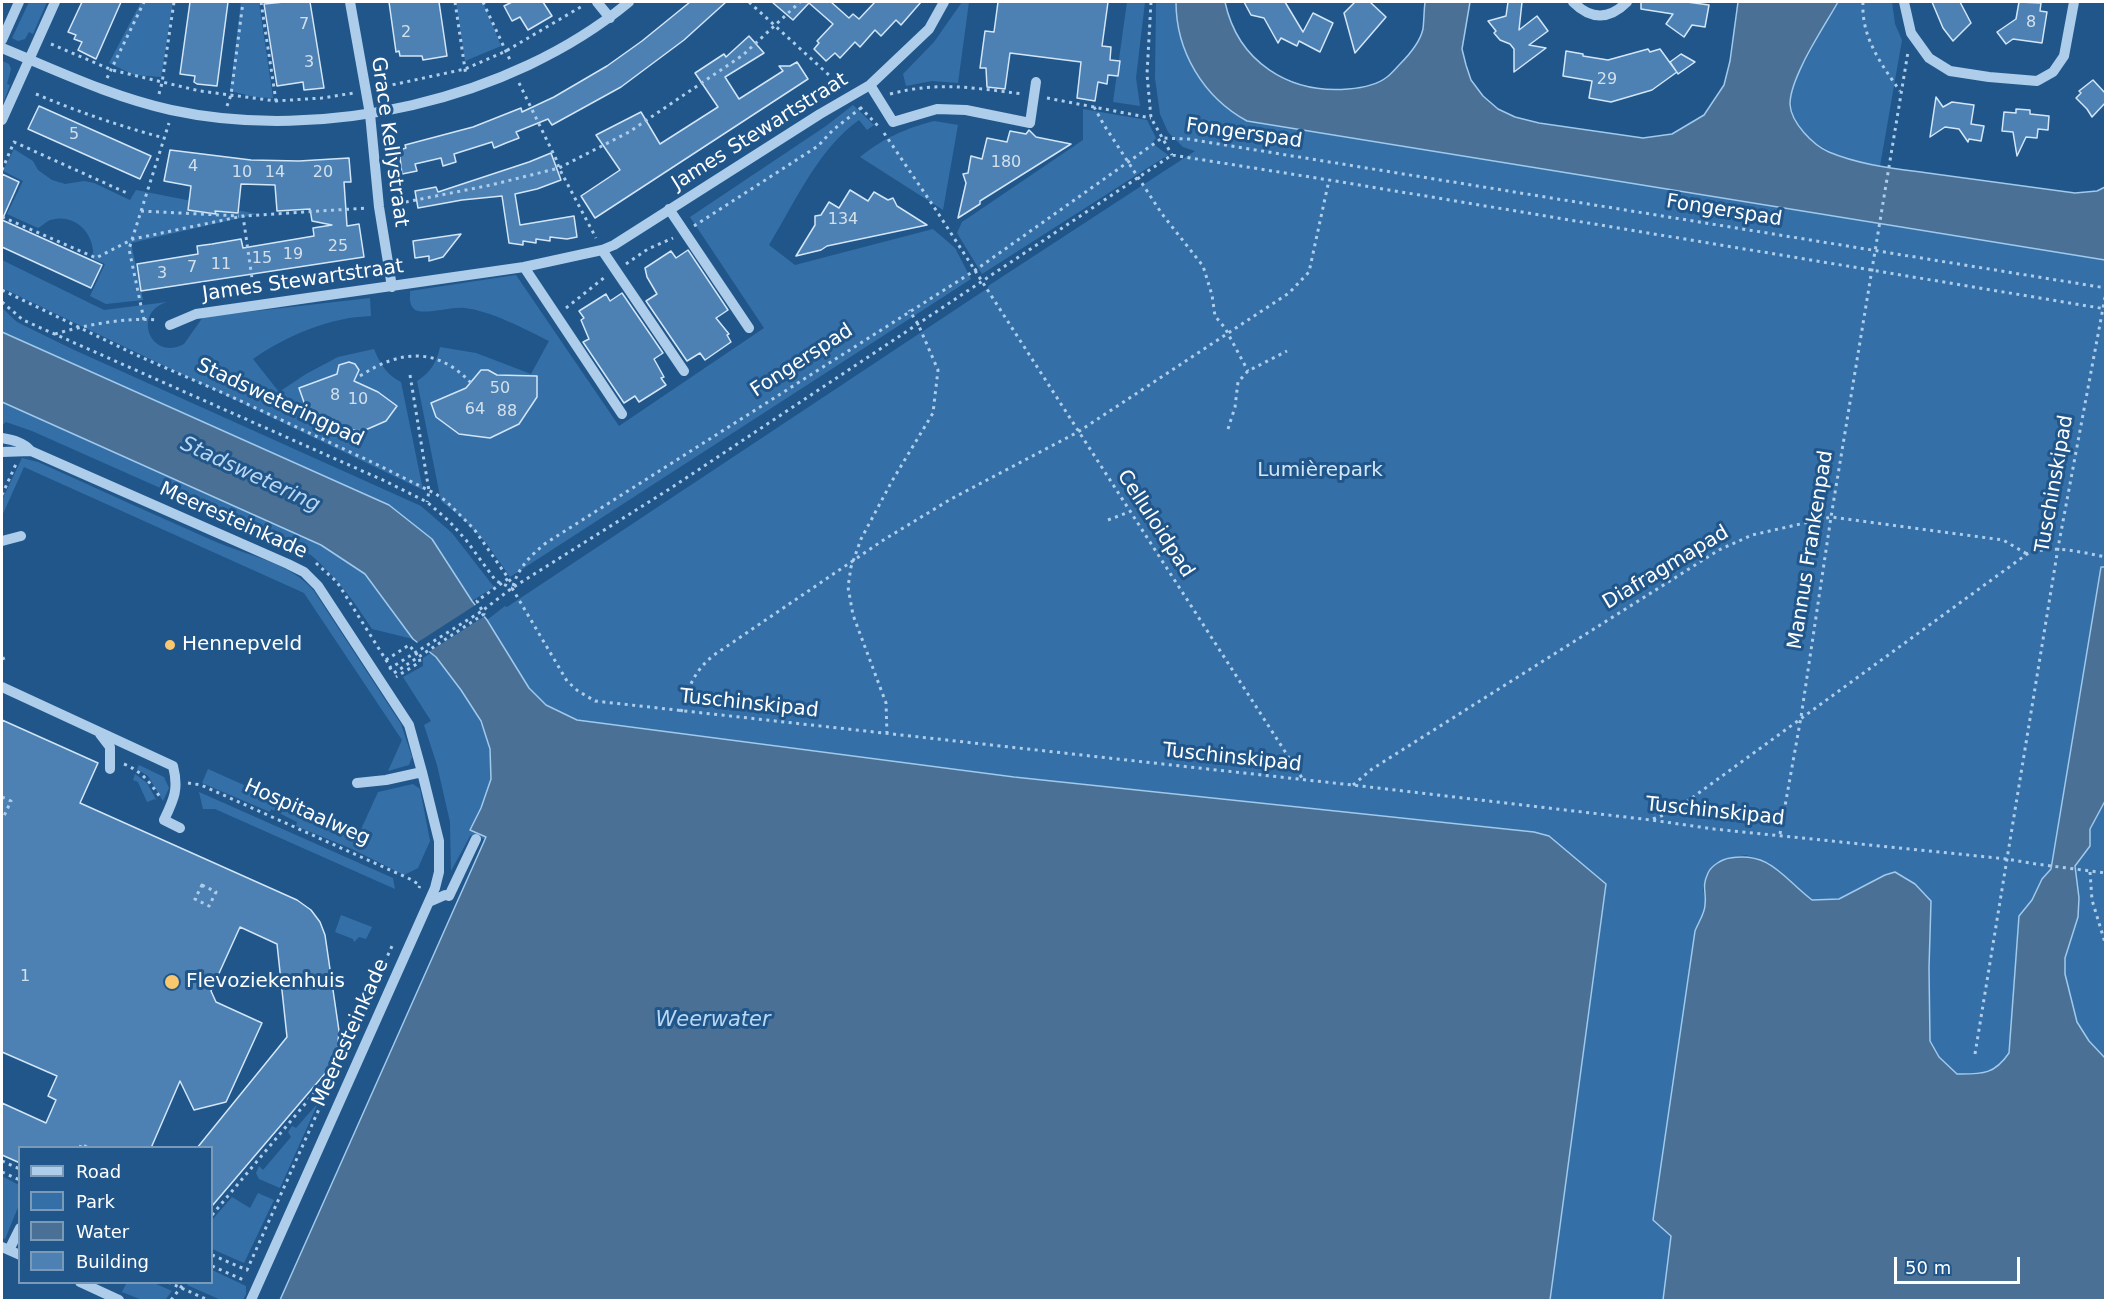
<!DOCTYPE html>
<html>
<head>
<meta charset="utf-8">
<style>
	body { margin:0 }
	#map { position:relative; width:2107px; height:1302px; overflow:hidden; background:#21568a; font-family:"DejaVu Sans",sans-serif }
	canvas { display:block }
	.frame { position:absolute; inset:0; border:3px solid #fff; pointer-events:none }
	.legend { position:absolute; left:18px; top:1146px; width:195px; height:138px; box-sizing:border-box; background:#21568a; border:2px solid #7a9ab9; margin:0; padding:8px 10px; list-style:none; font-size:18px; color:#fff }
	.legend li { display:flex; align-items:center; gap:12px; height:30px }
	.legend b { width:30px; border:2px solid #7a9ab9 }
	.scale { position:absolute; left:1894px; top:1257px; width:126px; height:27px; box-sizing:border-box; border:3px solid #fff; border-top:0; padding-left:8px; font-size:18px; line-height:21px; white-space:nowrap; color:#fff; -webkit-text-stroke:4px #21568a; paint-order:stroke }
</style>
</head>
<body>
<div id="map">
<canvas width="2107" height="1302"></canvas>
<div class="frame"></div>
<ul class="legend">
<li><b style="height:8px;background:#adcdeb"></b>Road</li>
<li><b style="height:16px;background:#3470a7"></b>Park</li>
<li><b style="height:16px;background:#4a7095"></b>Water</li>
<li><b style="height:16px;background:#4d81b3"></b>Building</li>
</ul>
<div class="scale">50 m</div>
</div>
<script>
const ctx = document.querySelector('canvas').getContext('2d');
ctx.lineJoin = 'round';
function paint(path, color) { ctx.fillStyle = color; ctx.fill(path, 'evenodd'); }
function trace(path, color, width, dash) { ctx.strokeStyle = color; ctx.lineWidth = width; ctx.lineCap = dash ? 'butt' : 'round'; ctx.setLineDash(dash || []); ctx.stroke(path); }
function write(font, color, halo, rows, align = 'center') {
  ctx.font = font + ' "DejaVu Sans",sans-serif'; ctx.lineWidth = 6; ctx.setLineDash([]); ctx.textBaseline = 'middle'; ctx.strokeStyle = halo; ctx.fillStyle = color; for (const [text, x, y, turn = 0] of rows) {
    ctx.save(); ctx.translate(x, y); ctx.rotate((+turn || 0) * Math.PI / 180); ctx.textAlign = isNaN(turn) ? turn : align; if (halo) ctx.strokeText(text, 0, 0); ctx.fillText(text, 0, 0); ctx.restore();
  }
}
paint(new Path2D(`
	M29,2H47L33,34L29,32L25,39L18,41L12,38Z
	M141,2H173L161,77L134,75L109,63Z
	M241,2H259L273,98L255,97L230,91Z
	M456,2H483L501,46L465,61Z
	M962,2H969L958,83L932,81L906,86L903,74L934,42Z
	M1127,2H1145L1136,78L1140,106L1113,102Z
	M1156,2H1176C1176,48 1201,96 1244,119L2105,258V567H2101L2051,869L2042,879L2032,900L2019,916L2009,1053C1993,1075 1982,1074 1957,1074L1939,1057L1930,1041L1929,968L1931,901L1885,875L1839,899L1812,900L1788,881L1769,863L1746,855L1724,859L1709,871L1703,888L1706,905L1695,931L1671,1236L1663,1300H1550L1606,885L1549,836L1534,832L1014,777L577,720L546,705L529,688L487,620L505,606L507,607L988,288V286L1195,151L1183,147L1168,132L1160,114L1155,78Z
	M1838,2H1892L1895,24L1902,40L1880,166C1838,160 1777,136 1794,83C1797,74 1803,66 1807,58C1817,39 1827,20 1838,2Z
	M2,61L9,64L11,69L7,84L10,85L2,106Z
	M853,105L874,125L867,130L859,120C818,149 794,204 769,245L795,265L933,229L955,248L971,279L510,577L487,544L463,519L441,501L417,381C430,373 437,362 440,347L476,353L531,374L549,341C525,329 491,311 465,308C452,306 422,316 414,309C409,304 410,297 410,291L516,275L619,426L764,328L690,217L826,126Z
	M1083,109L1147,120L1156,138L1152,143L1168,155L982,274L957,233L962,222L1083,140Z
	M934,121L958,125L943,210L860,157C884,138 904,129 934,121Z
	M14,149L33,161L38,170L52,180L65,184L84,181L94,183L130,200L136,190L257,214L131,243L143,300L106,304L90,296L105,264L93,259C96,235 76,212 50,220C46,222 42,226 38,228L7,214L23,181L3,171Z
	M2,260L104,310L167,302C131,313 151,362 184,344L203,317L370,298L371,316C330,317 286,336 253,359L279,392L306,374L338,357L374,349C380,364 387,375 401,382L423,490L2,288Z
	M2,308L17,322L72,349L421,506L452,533L494,587L472,601L432,539L389,505L2,332Z
	M2,402L321,545L365,573L413,639L372,629C354,601 336,577 311,555L32,431L6,422L2,425Z
	M22,458L38,462C98,489 157,516 216,542C249,556 291,563 314,591L401,724L412,757L409,765L388,771L402,740L304,593L24,467L2,516V500Z
	M431,653C439,660 445,669 452,678C475,707 494,739 491,778C489,796 478,814 471,830L486,837L485,840L475,834L470,836L451,871L450,822L437,765L424,725L431,721L403,677L423,666V658Z
	M139,765L164,777L169,788L163,801L148,776L137,769Z
	M208,769L358,836L378,792L413,784L420,789L430,841L418,868L404,875L352,849L296,826L297,822L271,809L270,812L202,783Z
	M135,774L147,783L157,801L155,799L147,802L138,782L133,780Z
	M199,792L393,878L395,889L215,809H203Z
	M2105,801V1058L2089,1041L2077,1022L2065,974V958L2070,944L2075,866L2090,846L2089,829Z
	M341,915L372,927L366,939L359,937L354,942L353,939L335,932Z
	M318,1103L280,1188L259,1179L256,1173L259,1166L263,1170L291,1137L288,1132L292,1126L296,1128Z
	M2,1176L19,1185V1205L5,1239L2,1238Z
	M258,1193L274,1200L244,1263L212,1249V1220L232,1197L250,1208Z
	M212,1270L246,1286V1294L243,1300H221L187,1285L189,1283L212,1282Z
	M127,1282L154,1283L172,1291L165,1300H142L122,1292Z`), '#3470a7');
const water = new Path2D(`
	M1176,2H1225C1238,62 1289,94 1348,89C1361,88 1377,85 1387,77C1392,73 1396,68 1400,64C1409,55 1420,42 1423,29C1424,20 1424,10 1425,2H1470L1462,49L1466,65L1471,80L1483,96L1498,109L1515,117L1539,123L1643,138L1672,134L1704,115L1724,85L1730,61L1738,2H1838C1824,27 1790,77 1790,104C1791,123 1813,145 1829,152C1862,166 1900,169 1935,174C1982,180 2029,187 2075,193L2097,191L2105,187V260L1247,121C1203,97 1176,51 1176,2Z
	M2,332L389,505L432,539L472,601L487,620L529,688L546,705L577,720L1014,777L1534,832L1549,836L1606,884L1550,1300H280L486,837L470,830L481,808L491,779L490,749L481,721L461,690L436,657L413,639L365,574L321,545L2,402Z
	M2101,567H2106L2105,801L2090,829V846L2075,866L2079,898L2078,917L2065,958V974L2077,1022L2089,1041L2105,1058V1300H1663L1671,1236L1653,1220L1695,931C1698,923 1705,913 1705,905C1707,892 1701,888 1708,873C1711,866 1722,859 1730,858C1770,851 1783,878 1812,900L1839,899L1885,875L1895,872L1915,884L1931,901L1929,968L1930,1041L1939,1057L1957,1074C1982,1074 1994,1075 2009,1053L2019,916L2032,900L2042,879L2051,869Z`);
paint(water, '#4a7095');
trace(water, '#a0c9ec', 1.5);
paint(new Path2D(`
	M477,604L485,616L427,653L415,644Z`), '#21568a');
const building = new Path2D(`
	M82,2H121L96,59L78,50L82,42L74,39L76,35L68,32Z
	M190,2H228L217,86L197,84L194,82L195,76L180,74Z
	M284,2H310L324,88L304,90L303,82L277,86L264,4Z
	M389,2H439L447,56L423,60L422,56H400L399,51L396,52Z
	M512,2H543L552,16L528,30L520,17L512,21L504,6Z
	M690,2H726L684,40L621,87L552,125L548,119L516,132L519,138L506,143L494,148L492,142L454,154L456,162L443,166L441,158L415,164L417,171L402,174L399,150L406,148L405,145L473,127L521,108L522,112L554,97L607,66L642,41Z
	M772,2H831L849,18L853,14L859,19L875,2H921L901,25L896,20L881,36L875,30L860,47L855,42L840,58L835,53L826,61L814,49L819,43L817,41L833,24L809,3L793,20Z
	M998,2H1108L1102,46L1111,47L1110,60L1120,61L1118,76L1108,75L1107,84L1098,82L1095,101L1077,98L1081,62L1010,53L1005,89L987,87L986,68H980L985,31L994,32Z
	M1244,2H1285L1303,32L1313,13L1333,23L1320,52L1299,41L1297,46L1281,38L1278,43L1264,18L1251,15Z
	M1355,2H1370L1386,17L1355,53L1344,13Z
	M1508,2H1522L1519,30L1537,16L1548,31L1529,45L1546,48L1514,72V49L1510,44L1500,40L1494,33L1496,31L1488,21L1506,16Z
	M1641,2H1687L1709,5L1705,27L1692,25L1684,37L1666,24L1673,14L1641,9Z
	M1932,2H1960L1971,23L1953,41L1943,28Z
	M2019,2L2041,3L2040,11L2047,12L2042,43L2013,39L2006,44L1997,32L2016,19Z
	M749,36L764,53L725,77L739,99L783,71L779,66H790L797,62L808,79L595,218L581,196L620,170L596,135L641,112L660,144L718,107L695,73L724,54L726,57Z
	M1648,49L1650,52L1660,49L1676,71L1670,62L1681,54L1695,62L1678,74L1677,72L1652,90L1611,102L1589,98L1592,81L1563,76L1566,51L1583,54V56L1608,60Z
	M2093,80L2106,94V102L2092,117L2087,109L2076,98L2081,93L2079,91Z
	M1936,97L1943,107L1952,102L1974,105L1971,124L1984,126L1981,141L1969,139L1968,142L1959,129L1945,127L1930,137Z
	M39,106L151,156L140,179L28,129Z
	M2016,109L2030,110V114L2049,116L2048,130L2038,129L2037,138L2026,137L2017,156L2013,132L2002,131L2004,112L2016,113Z
	M1029,130L1036,137L1071,144L980,201V204L958,218L966,183L963,174L968,173L971,156L982,159L987,138L1007,142L1010,131L1026,134Z
	M170,150L251,160L299,161L349,158L351,182H344L347,226L359,224L364,257L141,291L137,264L198,254L197,246L212,244L241,239L243,248L314,236L313,228L332,225L312,221L310,209L277,211L275,185L241,184L238,213L215,211L216,214L188,210L191,186L164,181Z
	M551,153L561,180L537,189L515,194L520,225L574,216L577,237L567,239L550,237V241L536,239V243L523,241V245L509,243L502,196L462,200L418,208L415,191L436,187L438,192L529,162Z
	M2,174L19,182L2,220L102,265L91,288L2,247Z
	M850,190L868,201L874,192L888,200L893,198L897,206L927,225L827,246L821,250L796,256L815,225V216L821,215L829,202L839,208Z
	M461,234L443,257L429,261V256L415,258L413,241Z
	M688,250L728,310L716,318L729,334L727,335L731,342L705,360L700,353L687,361L646,301L657,294L647,277L645,268L671,251L676,258Z
	M622,293L663,353L654,359L664,377L661,378L666,385L639,402L635,396L624,403L583,342L589,339L581,320L584,318L579,311L606,294L610,301Z
	M349,362L355,364L359,370L354,381L378,392L397,406L386,421L363,431L331,428L306,408L299,388L337,374L339,365Z
	M481,370H488L497,375L537,376V397L519,424L490,438L459,434L436,417L431,403L466,388Z
	M2,720L98,763L80,803L297,900L311,910L320,922L325,935L339,1031L337,1054L328,1070L212,1206V1148H197L287,1037L277,944L240,927L211,991L216,1002L262,1023L226,1102L194,1110L180,1081L151,1148H20V1163L2,1155V1103L46,1123L56,1100L48,1096L57,1076L2,1052Z`);
paint(building, '#4d81b3');
trace(building, '#d2e6f8', 1.5);
trace(new Path2D(`
	M261,2L276,101
	M455,2L466,76
	M483,2L510,60
	M749,2L841,86
	M1151,2L1147,74L1151,118L1172,155
	M1863,2C1861,37 1881,64 1900,91
	M51,44L112,70L200,91L276,101L322,98L354,93
	M107,78L144,2
	M519,83L556,159L559,168L596,238
	M378,88L465,69L506,51L584,5
	M36,94C78,112 120,126 164,138
	M159,94L162,83L174,2
	M890,94C940,81 973,88 1023,94
	M1047,98L1151,118
	M227,106L231,95L243,2
	M860,107L878,126
	M1094,107L1104,125L1162,214L1203,266L1212,295L1215,316L1225,328L1248,371
	M884,133L936,210L1304,781
	M2,170L14,142L129,194
	M391,205L491,185L559,168L629,132L743,55L800,2
	M141,211L239,216
	M2,217L96,258L133,239L243,216
	M694,226L818,146L833,130L862,107
	M626,264L648,249L673,238
	M2,290L134,354L232,397L378,465L436,494L446,501L474,529L513,585
	M254,292L243,216L367,208
	M2,302L23,320L385,481L427,502L449,521L466,540L496,581L512,588
	M566,308L605,277
	M144,320L129,249L169,123
	M55,334C85,325 127,317 158,320
	M410,375L429,491L427,502
	M360,376C400,350 437,346 472,384
	M1228,429L1235,407L1238,382L1248,371L1287,351
	M2,495L16,464
	M1108,520L1129,512
	M316,563L337,582L391,668
	M513,586C519,567 530,556 546,543L974,271L1162,138L1188,139L2106,288
	M512,588L567,681L578,691L595,701L1352,785L1651,820L1714,829L2007,859L2036,864L2106,873
	M2,659L7,657
	M386,660L409,645L419,657L420,662L396,677
	M389,669L482,611L512,588L671,488L1172,155L1329,180L2106,309
	M394,673L484,614L477,601L509,578
	M681,712C689,687 693,672 714,655L885,539L951,499L1078,432L1289,293L1309,272L1329,180
	M887,734L886,703L853,615L848,587L851,567L861,539L892,481L933,413L938,370L918,324L909,310
	M124,764C141,771 150,782 160,797
	M188,783L201,785L410,879L420,885L419,888
	M1353,785L1372,769L1719,550L1752,535L1831,517L2003,540L2027,554
	M2,797L11,801L4,816L2,815
	M1653,819L1674,811L2027,554C2053,544 2079,552 2106,557
	M1780,834L1801,717L1831,517L1908,52
	M2090,872L2092,900L2106,946
	M202,885L216,892L209,906L195,899Z
	M1975,1054L2058,548L2106,292
	M80,1148L81,1144L89,1148
	M2,1161L20,1169
	M2,1172L20,1180
	M212,1215L336,1067
	M212,1255L247,1270L392,946
	M212,1266L246,1281
	M168,1282L208,1300
	M171,1300L185,1282`), '#adcdeb', 3, [3, 4.5]);
trace(new Path2D(`
	M350,2L370,114L379,207L392,287
	M597,2L610,18
	M1573,2C1591,20 1609,20 1627,2
	M1904,2L1911,33L1929,58L1950,71L1989,77L2037,81L2053,72L2064,56L2074,2
	M2,40L19,2
	M2,48C58,71 112,97 171,110C322,143 511,100 629,2
	M870,85L893,122L937,109L966,110L1030,123L1036,82
	M2,120L55,2
	M669,209L749,328
	M602,250L684,371
	M524,267L622,414
	M170,325L196,314L524,267L602,250L614,245L820,114L870,85L929,29L944,2
	M2,438C13,440 23,442 31,451L288,564L304,572L318,586L409,725L422,772L439,841V872L435,888L251,1300
	M2,452L31,451
	M2,541L21,536
	M2,687L173,766C179,789 174,799 164,820L180,828
	M100,734L110,747V769
	M357,783L386,780L422,772
	M429,902L445,895L449,896L476,839
	M2,1247L20,1255
	M9,1250L20,1228
	M80,1282L119,1300`), '#adcdeb', 10);
for (const [x, y, r, color] of [
	[170,645,6,"#f8c76e"],
	[172,982,8,"#f8c76e"]
]) { const dot = new Path2D(); dot.arc(x, y, r, 0, 2 * Math.PI); ctx.fillStyle = color; ctx.fill(dot); trace(dot, '#21568a', 2); }
write('16px', '#d2e0ec', null, [
	["8",2031,23],
	["7",304,25],
	["2",406,33],
	["3",309,63],
	["29",1607,80],
	["5",74,135],
	["180",1006,163],
	["4",193,167],
	["10",242,173],
	["14",275,173],
	["20",323,173],
	["134",843,220],
	["25",338,247],
	["19",293,255],
	["15",262,259],
	["11",221,265],
	["7",192,268],
	["3",162,274],
	["50",500,389],
	["8",335,396],
	["10",358,400],
	["64",475,410],
	["88",507,412],
	["1",25,977]
]);
write('20px', '#fff', '#21568a', [
	["James Stewartstraat",760,132,-32],
	["Fongerspad",1244,134,8],
	["Grace Kellystraat",389,142,82],
	["Fongerspad",1724,211,9],
	["James Stewartstraat",303,281,-8],
	["Fongerspad",802,361,-33],
	["Stadsweteringpad",280,403,25],
	["Tuschinskipad",2055,484,-80],
	["Meeresteinkade",233,521,24],
	["Celluloidpad",1155,524,57],
	["Mannus Frankenpad",1811,550,-81],
	["Diafragmapad",1666,568,-31],
	["Tuschinskipad",749,704,6],
	["Tuschinskipad",1232,758,6],
	["Tuschinskipad",1715,812,6],
	["Hospitaalweg",307,813,24],
	["Meeresteinkade",351,1033,-66]
]);
write('20px', '#d2e6f8', '#21568a', [
	["Lumièrepark",1320,471]
]);
write('20px', '#fff', '#21568a', [
	["Hennepveld",182,645],
	["Flevoziekenhuis",186,982]
], 'left');
write('italic 21px', '#b9d7f2', '#21568a', [
	["Stadswetering",250,475,25],
	["Weerwater",713,1021]
]);
</script>
</body>
</html>
